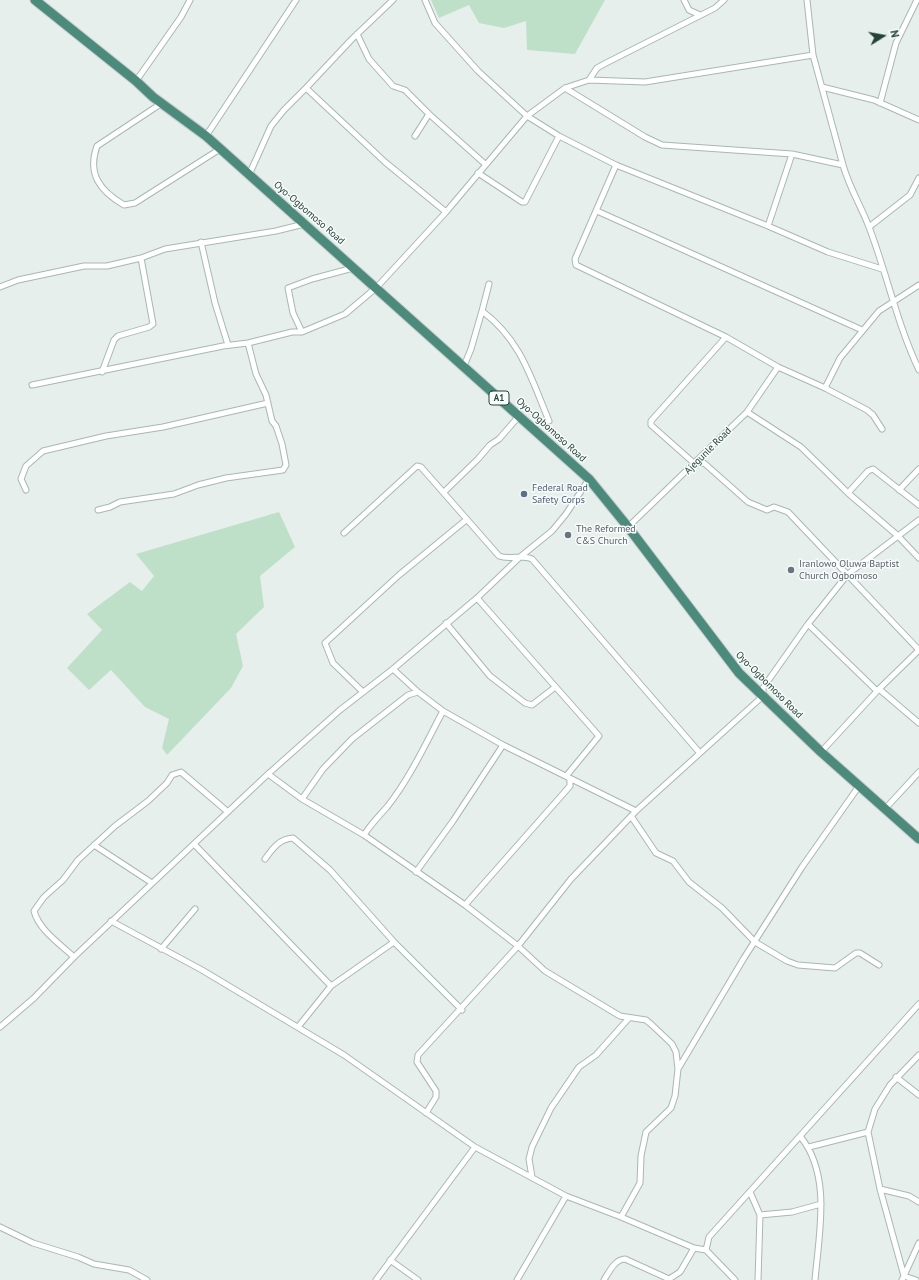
<!DOCTYPE html>
<html>
<head>
<meta charset="utf-8">
<style>
	body { margin:0 }
	#map { position:relative; width:919px; height:1280px; overflow:hidden; background:#e6efeb; font-family:"PT Sans",sans-serif }
	canvas { display:block }
	.north { position:absolute; left:863px; top:16px; width:40px; height:40px; -webkit-text-stroke:3px #f7fbf9; paint-order:stroke; rotate:79deg; font-size:11px; font-weight:700; line-height:16px; text-align:center; color:#24423a }
	.north::after { content:''; display:block; margin:auto; width:14px; height:18px; background:#24423a; clip-path:polygon(50% 0,100% 100%,50% 72%,0 100%) }
</style>
</head>
<body>
<div id="map">
<canvas width="919" height="1280"></canvas>
<div class="north">N</div>
</div>
<script>
const ctx = document.querySelector('canvas').getContext('2d');
ctx.lineJoin = 'round';
function paint(path, color) { ctx.fillStyle = color; ctx.fill(path, 'evenodd'); }
function trace(path, color, width, dash) { ctx.strokeStyle = color; ctx.lineWidth = width; ctx.lineCap = dash ? 'butt' : 'round'; ctx.setLineDash(dash || []); ctx.stroke(path); }
function write(font, color, halo, rows, align = 'center') {
  ctx.font = font + ' "PT Sans",sans-serif'; ctx.lineWidth = 3; ctx.setLineDash([]); ctx.textBaseline = 'middle'; ctx.strokeStyle = halo; ctx.fillStyle = color; for (const [text, x, y, turn = 0] of rows) {
    ctx.save(); ctx.translate(x, y); ctx.rotate((+turn || 0) * Math.PI / 180); ctx.textAlign = isNaN(turn) ? turn : align; if (halo) ctx.strokeText(text, 0, 0); ctx.fillText(text, 0, 0); ctx.restore();
  }
}
paint(new Path2D(`
	M431,0H605L575,54L527,50L526,21L504,28L479,23L469,5L439,18Z
	M279,512L295,547L260,576L264,607L236,634L243,666L231,688L167,755L162,748L169,719L145,707L111,670L89,690L67,668L102,630L87,614L130,582L142,591L154,576L136,554Z`), '#bfe0c8');
const minor = new Path2D(`
	M425,0L435,23L478,71L527,116L559,136L616,165L768,226L828,252L882,269
	M684,0L689,10L700,15
	M807,0L813,55L843,165C849,187 861,206 869,227C887,274 897,324 919,370
	M357,34L369,59L393,86L405,90L429,114L485,164
	M589,80L597,68L606,63L715,8L724,0
	M136,81L181,17L190,0
	M822,87L874,100L919,120
	M306,88L385,162L446,212
	M565,88L645,137L662,145L792,154L843,165
	M162,103L97,146C87,174 100,191 124,205L135,203L220,149
	M880,103L896,43L917,0
	M206,136L296,0
	M415,136L429,114
	M616,165L575,259L576,265L726,337L778,367L825,388L867,410L873,415L882,429
	M478,173L522,202H525L559,136
	M249,175L271,126L284,110L306,88L352,39L393,0
	M597,211L862,330
	M768,226L792,154
	M869,227L910,195L919,178
	M489,284L482,311C521,340 531,378 549,421
	M0,287L18,280L84,266H107L141,258L165,249L276,231L304,224
	M302,332L293,313L288,288L312,279L353,268
	M726,337L651,421V425L695,464L704,463L748,502L767,510L774,507L788,512L919,650L879,689L821,752
	M223,346L248,343L292,332H302L345,314L377,287L446,212L527,116L565,88L589,80L645,82L813,55
	M464,366L471,349L482,311
	M102,372L114,340L118,336L149,327L153,324L141,258
	M32,385L228,345L215,303L201,242
	M825,388L840,358L879,311L919,285
	M747,412L801,447L848,493L897,535L919,558
	M26,490L21,479L26,466L43,451L106,436L163,427L268,403
	M899,490L919,469
	M444,492L478,459L490,445L499,439L519,416
	M848,493L868,471L873,469L919,505
	M98,510L110,507L120,502L174,494L198,485L226,478L283,470L286,465L282,444L276,426L272,421L266,395L256,374L248,343
	M628,527L747,412L778,367
	M344,533L417,466L421,467L499,556C510,560 521,554 532,559L699,752
	M446,623L490,676L525,703L532,705L554,688
	M808,624L877,691L879,689L919,723
	M393,669L418,692L443,711L503,745L636,811
	M363,692L333,663L325,643L399,575L466,520
	M268,774L302,799L364,835L465,905L518,946L545,971L620,1016L646,1020L652,1025L672,1044L676,1052L678,1069
	M302,799L323,769L352,739L408,695L418,692
	M884,810L919,772
	M631,816L656,853L673,861L689,882L722,908L755,942L787,961L798,965L835,968L856,953H860L879,965
	M364,835C371,824 379,816 387,807C410,778 426,743 443,711
	M194,844L331,986
	M94,845L152,883
	M265,859C273,848 279,839 293,838L330,870L394,942L462,1010
	M416,872L453,821L503,745
	M465,905L570,786V780L567,775L599,736L477,598
	M111,921L202,970L344,1055L475,1147L566,1196L621,1217L694,1248L706,1250
	M161,949L195,909
	M74,957C60,944 39,930 34,911L44,897L63,880L78,860L115,826L148,801L167,783L172,775L181,772L228,812
	M0,1027L34,998L74,957L268,774L340,710L393,669L477,598L520,557L552,531L566,514L589,479
	M298,1027L331,986L394,942
	M896,1077L919,1095
	M426,1113L436,1097V1091L417,1062L418,1055L518,946L571,879L636,811L763,696V688L808,624L848,574L919,520
	M800,1136C832,1175 819,1233 815,1280
	M809,1147L868,1132
	M532,1177L529,1159L532,1147L551,1108L579,1067L596,1055L629,1018
	M880,1189L909,1196L919,1202
	M750,1192L760,1215L758,1280
	M760,1215L792,1212L821,1204
	M621,1217L640,1183L641,1156L646,1132L671,1108L675,1096L678,1069L744,958L802,867L859,786
	M0,1227L33,1243L78,1257L94,1264L129,1270L147,1280
	M390,1260L418,1280
	M376,1280L475,1147
	M517,1280L566,1196
	M604,1280C609,1272 615,1259 625,1259L669,1279L680,1272L694,1248
	M735,1280L706,1250L709,1237L919,1004
	M902,1280L919,1243
	M916,1280L904,1276L880,1189L868,1132L875,1109L890,1085L919,1055`);
const trunk = new Path2D(`
	M35,0L136,81L153,97L206,136L589,479L628,527L739,673L821,752L919,839`);
trace(minor, '#a8b8b2', 7);
trace(trunk, '#c2cac8', 11);
trace(minor, '#fff', 5);
trace(trunk, '#4c8a7c', 9);
for (const [x, y, r, color] of [
	[524,494,4,"#5c6f8a"],
	[568,535,4,"#6b7280"],
	[791,570,4,"#6b7280"]
]) { const dot = new Path2D(); dot.arc(x, y, r, 0, 2 * Math.PI); ctx.fillStyle = color; ctx.fill(dot); trace(dot, '#f7fbf9', 1.5); }
for (const [x, y, w] of [
	[499,398,20]
]) { const box = new Path2D(); box.roundRect(x - w / 2, y - 7, w, 14, 3); ctx.fillStyle = '#f7fbf9'; ctx.fill(box); trace(box, '#24423a', 1); }
write('bold 9px', '#24423a', null, [
	["A1",499,398]
]);
write('10px', '#24423a', '#f7fbf9', [
	["Oyo-Ogbomoso Road",309,213,41],
	["Oyo-Ogbomoso Road",551,430,42],
	["Ajegunle Road",708,451,-45],
	["Oyo-Ogbomoso Road",769,685,45]
]);
write('10px', '#4e5e75', '#f7fbf9', [
	["Federal Road",532,488],
	["Safety Corps",532,500]
], 'left');
write('10px', '#5b616d', '#f7fbf9', [
	["The Reformed",576,529],
	["C&S Church",576,541],
	["Iranlowo Oluwa Baptist",799,564],
	["Church Ogbomoso",799,576]
], 'left');
</script>
</body>
</html>
